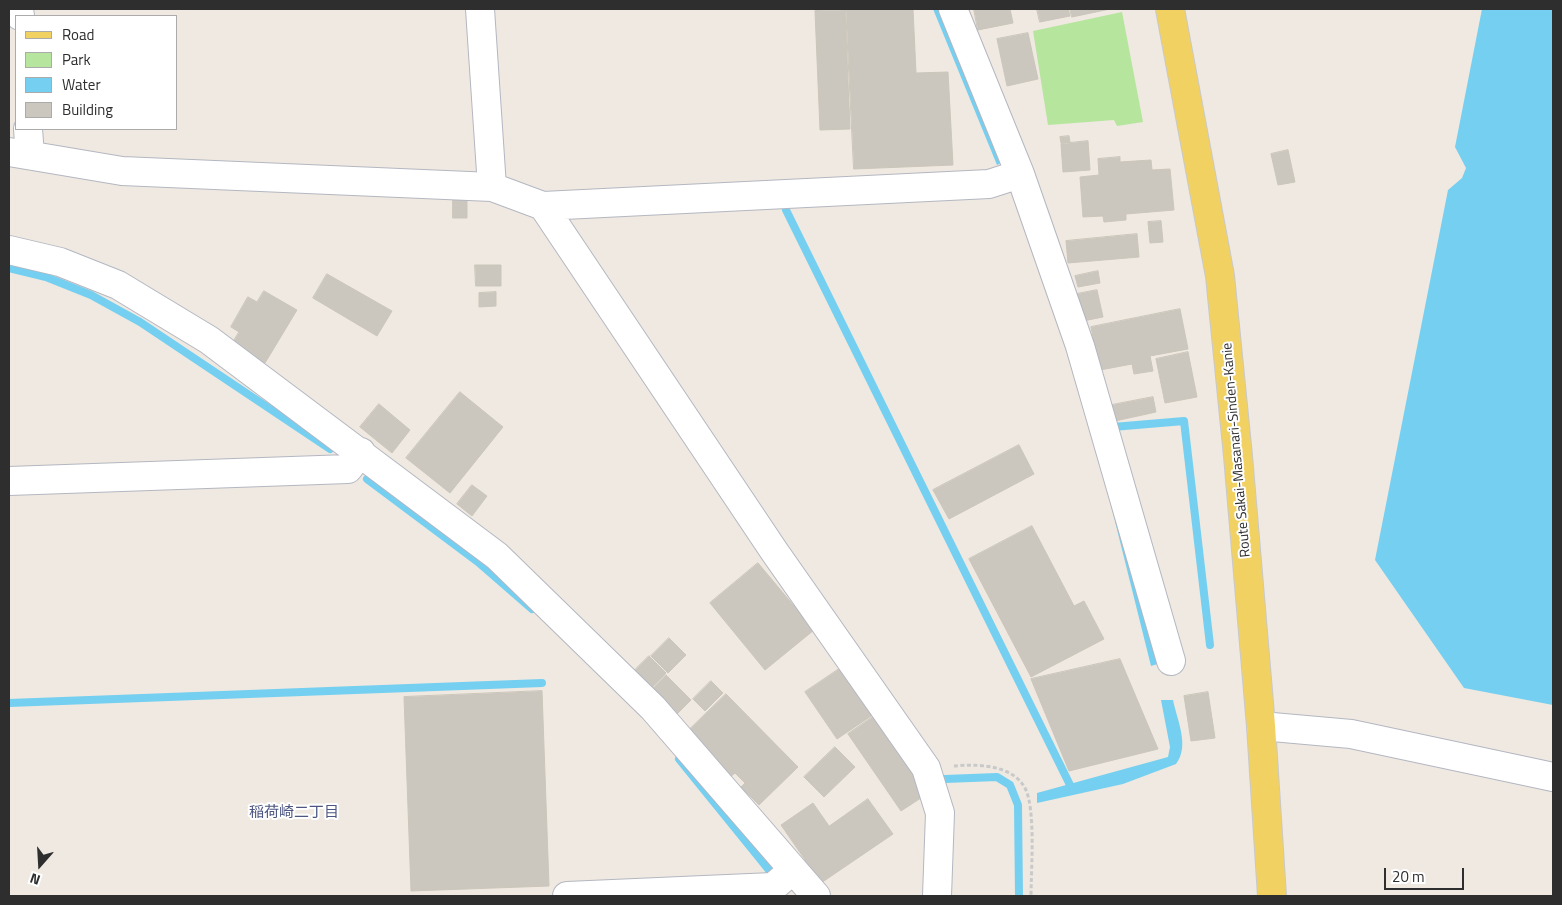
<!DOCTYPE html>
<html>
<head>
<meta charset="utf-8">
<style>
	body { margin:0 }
	#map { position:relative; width:1562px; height:905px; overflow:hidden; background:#efe9e1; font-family:"Titillium Web",sans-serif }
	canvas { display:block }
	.frame { position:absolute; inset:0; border:10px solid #2e2e2e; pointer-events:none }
	.legend { position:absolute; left:15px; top:15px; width:162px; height:115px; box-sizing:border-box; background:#fff; border:1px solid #ababab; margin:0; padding:6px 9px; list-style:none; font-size:15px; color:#2e2e2e }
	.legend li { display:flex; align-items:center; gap:10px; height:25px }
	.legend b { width:25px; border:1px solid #ababab }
	.north { position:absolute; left:15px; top:840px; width:50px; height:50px; -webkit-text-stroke:4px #fff; paint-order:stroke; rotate:199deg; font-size:14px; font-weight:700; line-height:20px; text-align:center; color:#2e2e2e }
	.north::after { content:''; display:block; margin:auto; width:18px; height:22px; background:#2e2e2e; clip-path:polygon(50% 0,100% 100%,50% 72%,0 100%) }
	.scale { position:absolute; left:1384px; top:868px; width:80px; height:22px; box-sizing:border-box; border:2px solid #2e2e2e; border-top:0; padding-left:6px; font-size:15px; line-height:18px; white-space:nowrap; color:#2e2e2e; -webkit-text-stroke:4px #fff; paint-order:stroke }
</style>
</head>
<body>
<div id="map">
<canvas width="1562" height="905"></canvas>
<div class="frame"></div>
<ul class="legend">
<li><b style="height:6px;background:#f2d163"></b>Road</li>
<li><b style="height:14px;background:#b6e59e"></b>Park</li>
<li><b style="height:14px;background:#75cff0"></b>Water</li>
<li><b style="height:14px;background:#cbc7bf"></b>Building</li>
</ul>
<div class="north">N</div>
<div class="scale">20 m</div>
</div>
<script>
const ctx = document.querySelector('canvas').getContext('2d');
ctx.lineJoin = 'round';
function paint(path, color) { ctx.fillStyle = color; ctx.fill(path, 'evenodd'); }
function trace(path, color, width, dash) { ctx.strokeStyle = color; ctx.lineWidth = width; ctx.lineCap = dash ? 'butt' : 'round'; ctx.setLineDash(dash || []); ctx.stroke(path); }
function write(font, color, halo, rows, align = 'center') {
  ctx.font = font + ' "Titillium Web","Noto Sans JP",sans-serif'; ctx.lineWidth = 4; ctx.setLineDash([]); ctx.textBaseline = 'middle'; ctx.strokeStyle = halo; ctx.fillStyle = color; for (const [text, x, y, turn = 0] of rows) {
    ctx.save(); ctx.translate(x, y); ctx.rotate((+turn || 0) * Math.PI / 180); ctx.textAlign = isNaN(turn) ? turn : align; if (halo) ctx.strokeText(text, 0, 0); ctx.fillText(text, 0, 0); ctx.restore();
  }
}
paint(new Path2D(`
	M1122,12L1143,122L1117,126L1114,120L1048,125L1033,31Z`), '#b6e59e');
paint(new Path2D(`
	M933,9H943L1005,161L997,165Z
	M1482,9H1553V705L1464,688L1375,560L1448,190L1462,178L1466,168L1455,147Z
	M1041,241L1161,663L1151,666L1089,417Z
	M1161,700H1173C1177,720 1190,746 1176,764L1123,784L1037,803V793L1168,757L1170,747Z`), '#75cff0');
trace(new Path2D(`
	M786,210L1072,789
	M9,268L46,277L91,295L140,322L330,449
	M1113,427L1184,421L1210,645
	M367,479L478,562L532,609
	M9,703L542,683
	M679,759L769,870
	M945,779L997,777L1010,785L1018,805L1019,896`), '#75cff0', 8);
const building = new Path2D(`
	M846,9H913L916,73L948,72L953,165L854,169Z
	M974,9H1010L1013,23L978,30Z
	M1037,9H1068L1070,16L1040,22Z
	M1070,9H1110L1072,17Z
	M845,10L850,129L820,130L815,11Z
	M1028,33L1038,79L1007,86L997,39Z
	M1069,136L1070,142L1061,143L1060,137Z
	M1088,141L1090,170L1063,172L1061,144Z
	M1288,150L1295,182L1278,185L1271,154Z
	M1120,157V162L1151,160L1152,170L1170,169L1174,210L1126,214V220L1104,222L1103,216L1083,217L1080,177L1099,175L1098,159Z
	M453,197H467V218H453Z
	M1161,221L1163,242L1150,243L1148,222Z
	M1137,234L1139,257L1068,263L1066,241Z
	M475,265H501V286H476Z
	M1098,271L1100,283L1078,287L1075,276Z
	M327,274L392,311L377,336L313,298Z
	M1097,290L1103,317L1083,321L1077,294Z
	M264,291L297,310L265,363L232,344Z
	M496,292V306L479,307V293Z
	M248,297L257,302L239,332L231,327Z
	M1180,309L1188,349L1150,356L1153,371L1134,374L1132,364L1100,370L1091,327Z
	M1188,352L1197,397L1165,403L1156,359Z
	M460,392L503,427L450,493L406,458Z
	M1153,397L1156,412L1115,421L1112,405Z
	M379,404L410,430L392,453L360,427Z
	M1019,445L1034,474L949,519L933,490Z
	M472,485L487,496L472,516L457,504Z
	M1032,526L1074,606L1084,601L1104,639L1031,677L969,559Z
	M758,563L814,630L765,670L710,603Z
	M669,638L686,655L668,673L651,656Z
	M649,656L666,673L651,688L634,671Z
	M1120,659L1158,749L1069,771L1031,679Z
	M845,665L877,712L837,739L805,692Z
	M666,675L691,700L677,714L652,689Z
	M711,681L723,693L705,711L693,699Z
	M542,691L549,886L411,891L404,697Z
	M1208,692L1215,738L1191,741L1184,696Z
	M726,694L798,767L759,805L741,787L745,783L735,773L730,777L686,733Z
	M877,714L927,794L901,811L848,734Z
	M835,747L855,767L824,797L804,777Z
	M868,799L893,834L821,883L781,825L813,803L829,826Z`);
paint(building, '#cbc7bf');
trace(building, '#cbc5ba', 1);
const minor = new Path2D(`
	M19,9L20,16
	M480,9L492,187
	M953,9L1020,174L1080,346L1171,661
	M28,129L30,155
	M9,152L122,171L492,187L543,206L774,551L926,768L940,813L937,896
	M543,206L989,184L1020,174
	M9,250L60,262L118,285L209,340L497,556L653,708L816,896
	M9,481L348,469L361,452
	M1261,726L1351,734L1553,777
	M567,896L773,887L793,870`);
const major = new Path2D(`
	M1170,9L1220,276L1238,456L1261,726L1272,896`);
trace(minor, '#b4b7c1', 30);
trace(major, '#c9c9c9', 30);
trace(new Path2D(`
	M954,766C976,764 1012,764 1025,788C1036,809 1031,871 1031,896`), '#c9c9c9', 3, [4, 2.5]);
trace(minor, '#fff', 28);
trace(major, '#f2d163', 28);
write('14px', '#2e2e2e', '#fff', [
	["Route Sakai-Masanari-Sinden-Kanie",1237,450,-95]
]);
write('15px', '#4d5680', '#fff', [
	["稲荷崎二丁目",294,813]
]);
</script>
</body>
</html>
